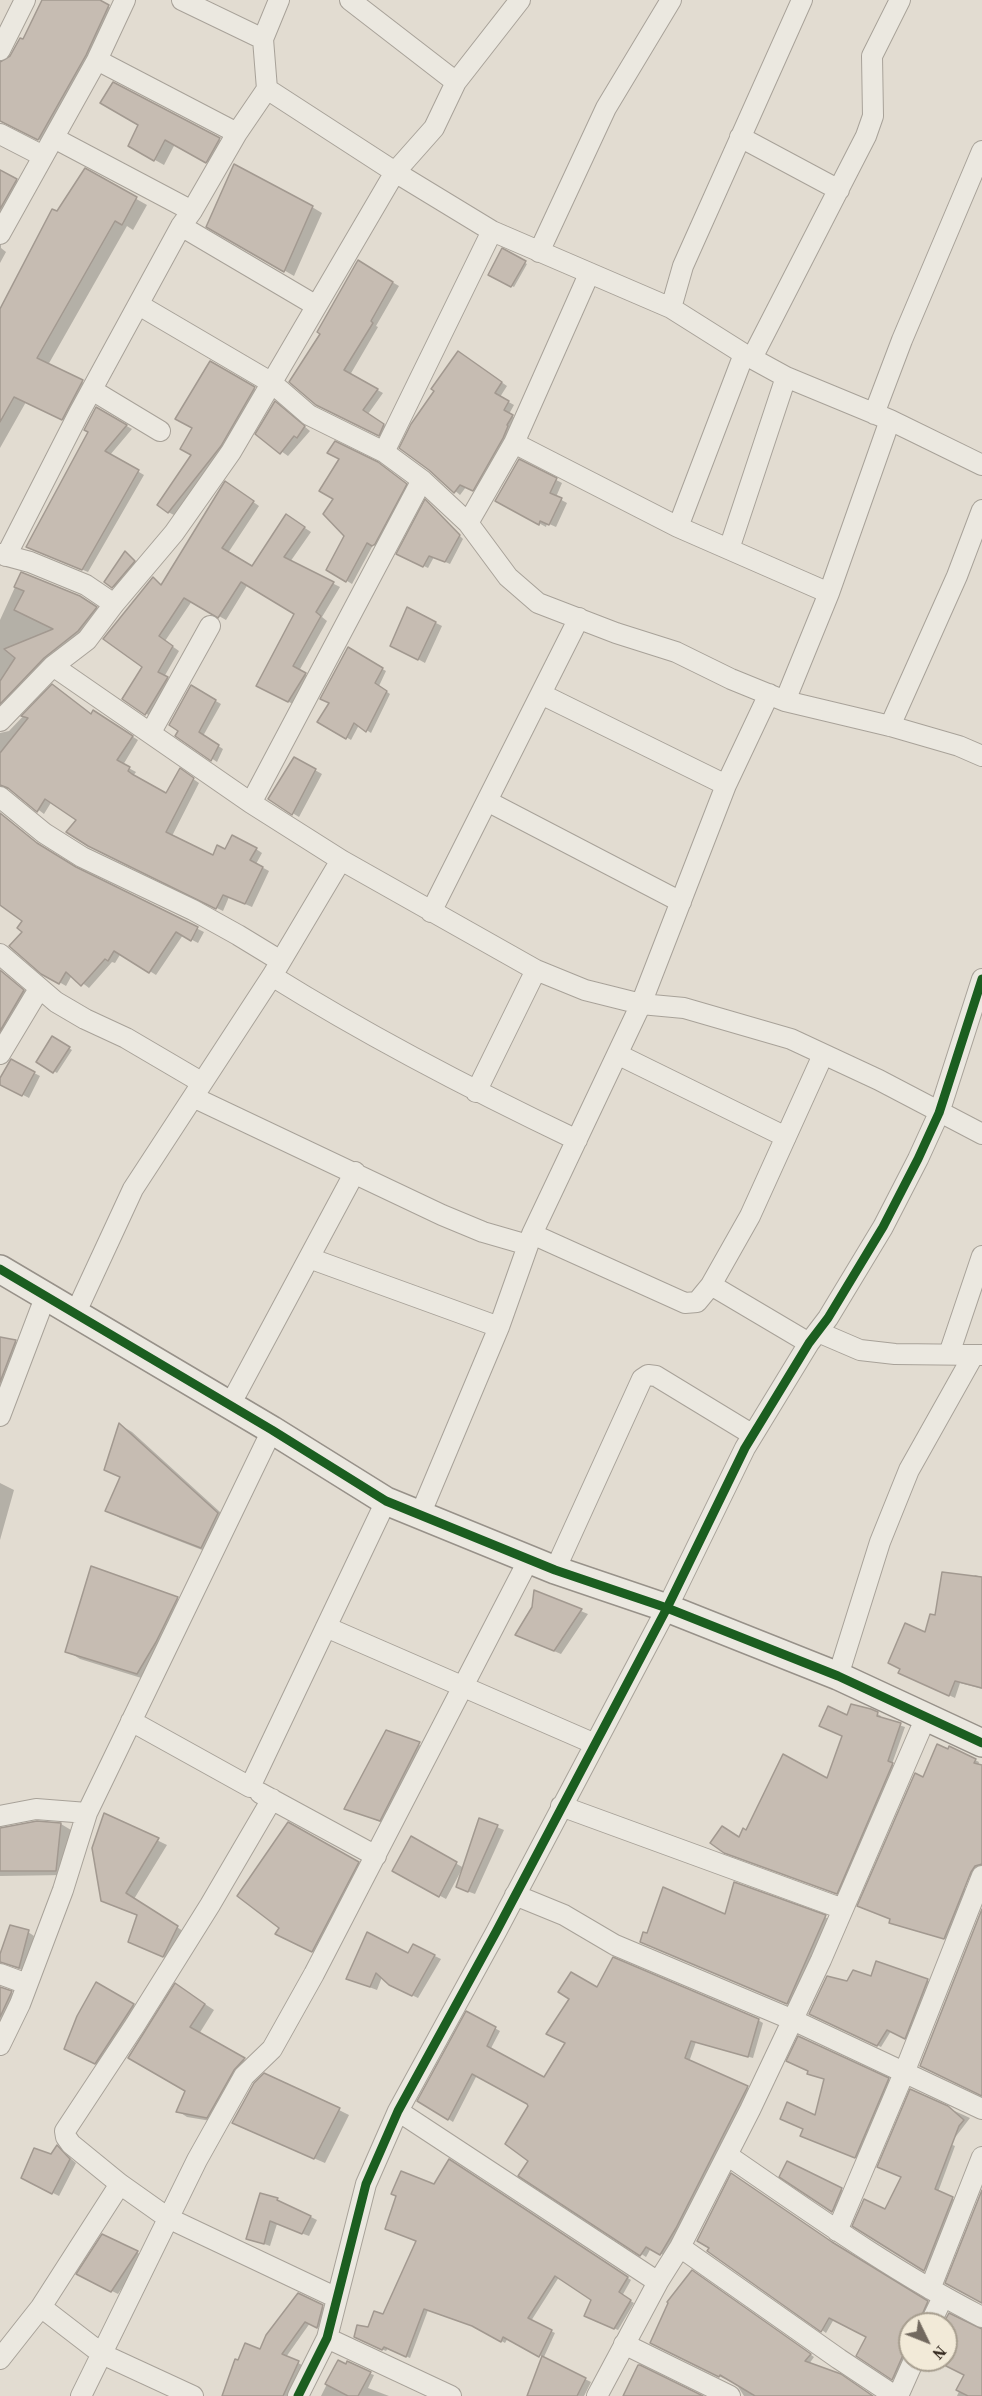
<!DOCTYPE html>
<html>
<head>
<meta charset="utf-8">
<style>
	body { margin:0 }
	#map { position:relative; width:982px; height:2396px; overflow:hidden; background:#e2dcd1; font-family:"Source Serif 4",serif }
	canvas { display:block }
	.north { position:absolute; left:898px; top:2312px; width:60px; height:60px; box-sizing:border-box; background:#f2ead8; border:2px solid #a79e8f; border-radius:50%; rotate:133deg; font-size:16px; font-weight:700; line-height:24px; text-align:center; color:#362b21 }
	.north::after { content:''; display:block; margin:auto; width:21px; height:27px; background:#72695f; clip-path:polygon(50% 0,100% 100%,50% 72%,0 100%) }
</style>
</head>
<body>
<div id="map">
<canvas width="982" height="2396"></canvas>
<div class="north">N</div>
</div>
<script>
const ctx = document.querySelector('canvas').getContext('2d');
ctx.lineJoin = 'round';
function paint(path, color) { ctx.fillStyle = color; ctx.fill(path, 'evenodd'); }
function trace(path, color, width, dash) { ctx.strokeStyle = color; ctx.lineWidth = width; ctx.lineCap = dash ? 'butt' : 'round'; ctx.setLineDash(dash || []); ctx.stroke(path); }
paint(new Path2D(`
	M44,0H96L121,13L52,146L0,120V28L10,34L1,53L2,63L12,57L23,41Z
	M113,84L229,145L216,167L175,144L164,165L130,146L140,125Z
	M85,170L147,205L133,230L127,226L48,365L94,388L74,425L26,402L0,448V312L57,213Z
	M0,178L16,180L28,187L1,235V248L6,252L0,263Z
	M312,207L322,213L294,276L208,226Z
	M502,250L527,264L514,287L490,275Z
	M359,263L399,286L376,326L378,327L350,375L383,393L368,414L390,429L385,438L324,408Z
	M464,356L507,386L500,397L514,405L509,414L517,419L479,492L466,487L460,495L430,469Z
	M211,363L260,392L227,449L174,515L168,512L193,454L194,428Z
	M281,407L310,431L288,456L257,434Z
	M97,409L132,429L110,455L144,475L88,572L33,549L90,432Z
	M519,461L562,483L556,497L567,503L556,527L547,523L546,527L497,500Z
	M384,468L412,488L379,548L373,545L352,584L328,569Z
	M232,487L259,506L228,553L252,568L293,520L311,532L290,562L340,587L322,617L327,621L299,671L312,678L295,705L265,690L296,613L248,584L226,620L192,601L165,641L179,651L164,677L173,682L153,718L124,699L144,667L153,579L162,585Z
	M426,502L463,539L450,564L434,557L428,568L403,556Z
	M125,553L140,565L119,590L106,582Z
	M21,574L87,601L102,612L0,714V620Z
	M408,609L442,626L425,663L392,645Z
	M348,649L386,671L379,686L390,694L371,733L359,725L351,740L319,721L330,703Z
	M52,686L92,715L100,716L138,740L123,765L136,772L133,776L166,795L186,774L199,783L172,836L214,857L226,851L256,849L262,853L256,864L269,871L252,907L229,897L223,911L96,849L79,819L52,801L44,814L11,789H2L0,792V733L9,731Z
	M192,687L221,704L203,736L223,749L217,762L177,735Z
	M295,759L322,774L299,817L270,799Z
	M0,813L44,849L79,870L204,932L198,943L183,935L156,975L121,953L115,963L112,962L89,988L72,975L66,986L42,972L24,932V920L0,903Z
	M0,970L30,995L5,1037L0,1034Z
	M52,1038L72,1050L57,1073L38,1061Z
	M11,1061L40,1076L29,1098L0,1083Z
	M0,1338L15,1341L25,1347L0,1404Z
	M120,1425L132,1432L231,1522L215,1555L120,1518L107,1510L121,1477Z
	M0,1483L14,1490L0,1540Z
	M92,1568L177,1598L190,1606L151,1681L80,1659L67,1651Z
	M975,1575L982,1577V1689L960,1683L955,1698L906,1675L936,1617Z
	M535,1592L588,1614L561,1654L523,1638L533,1607Z
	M870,1710L881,1716L880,1719L905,1727L892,1764L896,1767L841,1895L729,1854L747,1832L828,1780Z
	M387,1732L429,1749L390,1826L346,1808Z
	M975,1760L979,1762L978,1766L982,1767V1868L974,1877L939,1868L937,1874L968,1891L949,1940L895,1925L891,1922L924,1779Z
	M105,1815L167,1845L134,1899L186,1933L172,1961L139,1946L138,1916L112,1905Z
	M480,1820L504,1830L475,1894L464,1890L462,1869L446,1899L394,1871L411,1838L464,1868Z
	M61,1824L71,1830L66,1875L0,1876V1829Z
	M289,1824L368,1869L322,1956L286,1939L281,1928Z
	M726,1916L825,1917L830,1920L792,2006L647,1945V1934Z
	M28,1932L34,1936L25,1971L0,1962V1959Z
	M414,1946L441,1959L418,1998L397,1988L382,1977L377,1990L348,1979L408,1955Z
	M877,1963L931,1982L908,2040L891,2031L881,2047L814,2015L848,1983L872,1978Z
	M97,1984L143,2011L105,2069L76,2054Z
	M0,1987L17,1996L0,2031Z
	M597,1989L758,2020L763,2023L753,2058L696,2042L689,2062L752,2090L665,2256L651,2248L646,2257L521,2175L530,2160L528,2103L477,2075L453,2122L419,2100L467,2013L500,2031L490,2050L545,2079Z
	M185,1991L214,2010L199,2034L253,2065L217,2122L187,2117L178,2111L187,2091Z
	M888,2080L892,2082L859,2159L806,2137L816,2117Z
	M911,2091L970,2118L950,2144L955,2146L938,2192L956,2200L928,2271L854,2225L885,2211L903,2177Z
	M339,2110L349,2115L325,2163L243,2128Z
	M57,2147L76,2163L59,2196L29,2181L52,2156Z
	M450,2161L631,2280L622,2296L634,2303L618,2330L589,2318L593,2300L559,2277L531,2321L555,2333L543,2359L591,2382L584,2396H528L543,2357L508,2338L505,2343L478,2328L428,2310L410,2358L388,2348L386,2351L359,2339L384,2316L417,2241L434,2186Z
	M788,2163L846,2192L837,2213L781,2176Z
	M277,2200L317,2220L309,2236L277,2224L270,2246L248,2238Z
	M103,2236L144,2256L118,2294L84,2277Z
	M836,2246L931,2305L923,2324H910V2355L897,2381L858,2355L868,2337L834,2319L826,2333L822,2330Z
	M697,2274L814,2357L809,2364L871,2396H744L737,2385L656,2345Z
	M322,2306L327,2309L322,2329L310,2323L286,2357L302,2365L288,2396H223L260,2351Z
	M949,2315L982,2330V2396H957L966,2375L934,2360H946V2324H944Z
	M338,2362L374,2375L368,2388L389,2396H321Z`), '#0003');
const building = new Path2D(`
	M42,0H100L109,5L86,55L38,140L0,121V62L10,56L20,38L23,39Z
	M113,82L220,138L206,163L165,140L154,161L128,146L138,125L100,103Z
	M234,164L313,206L284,272L206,227Z
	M85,168L137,197L122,225L115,221L37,358L83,380L62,420L14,397L0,422V309L52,209L57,211Z
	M0,170L17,179L0,209Z
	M502,248L526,261L511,287L488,275Z
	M358,260L393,282L371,321L373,323L344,370L378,389L363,410L384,424L379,436L316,405L289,382L320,334L317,332Z
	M458,351L502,382L495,393L509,401L504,410L513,415L507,425L508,426L503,438L473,491L460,485L454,493L429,470L399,448L411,424L434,391L431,389Z
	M210,361L255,387L221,446L168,513L157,505L191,455L180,449L192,428L175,419Z
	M275,401L305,426L297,438L294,436L280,454L255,434Z
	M96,407L127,425L105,451L139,470L82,570L26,547L88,432L84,430Z
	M335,441L378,462L407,484L375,544L372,546L367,543L346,582L326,570L344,536L323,514L333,499L319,491L339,459L327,453Z
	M519,459L557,478L550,493L562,498L549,525L540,521L539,525L495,501Z
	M225,481L254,501L222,548L252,566L286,514L305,527L284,557L334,582L316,612L321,616L293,666L306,673L288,702L256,686L294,614L241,582L218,618L184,598L159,636L173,646L158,672L168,677L145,715L122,699L142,667L103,639L153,577L161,585Z
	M425,499L460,535L445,562L429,556L423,567L396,554Z
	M125,551L135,561L112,588L104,582Z
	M21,572L80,596L97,607L78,631L44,658L0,704V681L15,658L4,649L53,629L14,610L24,591L14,587Z
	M407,607L436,622L418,660L390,646Z
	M348,647L383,668L375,683L387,691L366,732L354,723L346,739L317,722L329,703L320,699Z
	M52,684L91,714L93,710L133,736L117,760L130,767L128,771L132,774L166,793L180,768L194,778L166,832L213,855L217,845L225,849L232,835L257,848L250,860L263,867L245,904L223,895L216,909L88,846L66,832L76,820L45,799L37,812L8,788L0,785V753L28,718L21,716Z
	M191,685L216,700L199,732L219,745L211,761L175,736L178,731L169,725Z
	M294,757L316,769L292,815L268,799Z
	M0,813L37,843L76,867L198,927L191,941L176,932L149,973L114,951L108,961L105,959L81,986L66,972L59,984L41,974L9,946L22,932L17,928L22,921L0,905Z
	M0,970L24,990L0,1031Z
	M52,1036L70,1047L53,1073L36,1062Z
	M11,1059L35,1072L22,1096L0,1085V1078Z
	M0,1337L16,1340L0,1382Z
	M119,1423L218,1513L201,1548L105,1511L120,1477L104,1470Z
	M91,1566L178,1597L156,1642L137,1674L65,1652Z
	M942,1572L982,1577V1688L955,1681L949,1696L898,1673L900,1669L888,1663L905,1623L925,1632L930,1614L935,1615Z
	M534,1590L582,1609L554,1651L515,1635L532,1607Z
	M851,1704L871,1709L878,1712L877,1716L901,1723L888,1761L893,1763L837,1894L724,1853L710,1843L722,1826L739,1837L743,1828L746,1830L783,1754L827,1778L842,1736L819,1726L828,1706L847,1715Z
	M386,1730L420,1742L380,1821L344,1809Z
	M937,1744L948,1749L949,1746L976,1759L974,1763L982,1765V1864L975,1866L971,1872L944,1939L889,1923L890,1919L857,1906L915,1773L923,1777Z
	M104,1813L159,1838L126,1893L178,1926L163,1957L128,1942L137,1915L101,1901L92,1848Z
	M479,1818L498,1825L468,1892L456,1887Z
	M37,1821L61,1823L56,1871H0V1828Z
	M288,1822L359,1862L312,1952L275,1934L279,1928L237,1896Z
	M411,1836L457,1862L439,1897L392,1871Z
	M734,1882L826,1915L787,2004L640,1942L643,1932L647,1933L663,1887L725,1914Z
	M982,1909V2096L920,2066Z
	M10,1925L29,1930L19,1968L0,1962V1954Z
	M367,1932L408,1953L413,1944L435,1955L412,1996L389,1985L376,1973L370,1987L346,1979Z
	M613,1957L759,2019L748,2057L691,2041L685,2058L748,2086L676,2228L660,2255L646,2247L640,2256L518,2176L528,2161L505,2144L528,2106L527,2104L472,2074L448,2120L417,2101L466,2011L496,2027L487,2046L544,2077L565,2043L546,2034L569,1999L558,1992L571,1972L597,1987Z
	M876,1961L928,1979L905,2039L887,2030L877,2046L809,2014L827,1976L847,1981L853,1970L871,1976Z
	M96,1982L134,2004L95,2064L64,2049L77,2016Z
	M175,1983L205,2004L190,2027L245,2058L234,2070L207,2118L176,2112L185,2091L128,2058Z
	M0,1987L12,1991L0,2017Z
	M798,2036L889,2078L855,2158L800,2136L803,2129L780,2119L787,2102L815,2115L824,2079L807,2074L808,2071L786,2061Z
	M264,2073L340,2108L314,2159L232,2123L254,2083Z
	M910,2089L948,2106L964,2120L959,2126L935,2189L953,2197L924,2271L852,2226L864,2199L885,2209L901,2177L877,2167Z
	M57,2145L70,2159L52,2194L21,2178L34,2148L51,2154Z
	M449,2159L628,2277L619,2292L631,2300L614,2329L584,2316L591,2300L555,2276L528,2318L552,2330L539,2357L503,2337L501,2342L472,2326L424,2309L406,2357L384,2347L382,2350L354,2337L357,2325L368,2327L374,2311L383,2314L416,2241L385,2229L396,2196L391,2194L401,2171L434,2184Z
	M787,2161L842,2188L832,2212L779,2177Z
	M731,2173L832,2242L928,2301L918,2324H910V2349L903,2355L892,2380L856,2356L866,2337L829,2318L821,2332L707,2251L709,2248L697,2241Z
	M982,2190V2303L945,2283Z
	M260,2193L278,2198L277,2200L311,2216L302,2234L270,2221L264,2244L246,2239Z
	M102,2234L138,2251L111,2292L76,2274Z
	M692,2270L811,2354L805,2361L841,2374L873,2396H755L720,2375L719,2377L650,2343L668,2303L667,2302Z
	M298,2293L323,2305L317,2328L305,2322L282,2354L299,2361L283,2396H222L235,2359L238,2360L245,2343L260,2349L266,2335Z
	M949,2313L982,2329V2396H968L956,2390L964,2375L946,2366V2324H943Z
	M542,2356L586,2378L577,2396H527Z
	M338,2360L346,2364L347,2361L371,2372L358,2396H348L325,2384Z
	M638,2365H640L703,2396H623Z`);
paint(building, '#c6bcb2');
trace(building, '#a29990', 1.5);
const street = new Path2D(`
	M182,0L263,39
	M350,0L456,82
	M0,50L25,0
	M97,60L237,133
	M267,89L395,172L492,231L671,308L744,354L786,377L890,420L982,465
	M0,134L43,156
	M740,137L839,190
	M54,138L192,211
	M181,226L315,305
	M0,234L97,60L125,0
	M539,252L606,108L671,0
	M139,305L272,383L309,415L384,452L422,480L468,523L508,577L538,603L616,633L676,652L731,679L785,701L890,726L959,746L982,756
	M671,308L683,266L802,0
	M752,358L866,136L873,116L872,56L900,0
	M92,390L160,431
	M874,414L902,340L982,151
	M514,443L678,527L829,593
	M384,452L492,231
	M468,523L514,443L589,274
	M678,527L744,354
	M729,549L786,377
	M0,554L30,562L86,585L114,604
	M6,556L79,413L181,226L192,211L237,133L267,89L263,39L279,0
	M53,666L251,803L341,860L536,970L585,990L641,1004L684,1008L791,1039L879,1080L982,1134
	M541,694L726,785
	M785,701L829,593L890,420
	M0,721L53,666L87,640L114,604L174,533L231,452L395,172L434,128L456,82L520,0
	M890,726L957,576L982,510
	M151,732L210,626
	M0,797L44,833L82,857L193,910L238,935L279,960
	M487,801L681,902
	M251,803L422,480
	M431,912L579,618
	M0,954L56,1002L85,1019L126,1038L201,1082
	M272,976C370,1037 472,1090 577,1140
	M0,1054L39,989
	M619,1055L786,1137
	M476,1092L536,970
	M193,1097L442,1215L483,1232L528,1245
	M532,1234L685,1303L697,1302L711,1285
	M309,1258L499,1327
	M76,1312L133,1189L272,976L341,860
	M818,1332L860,1350L895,1354L982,1355
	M809,1343L711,1285L750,1216L823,1055
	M949,1354L982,1256
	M230,1405L355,1172
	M0,1416L46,1295
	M420,1515L499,1327L532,1234L641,1004L726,785L769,694
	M555,1570L642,1379L648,1375L656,1376L753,1435
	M326,1627L595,1744
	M838,1676L880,1542L909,1470L973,1356
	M131,1721L250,1787L386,1501
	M260,1793L376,1856
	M272,1799L210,1905L135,2025L65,2131L66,2137L71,2144L120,2184L168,2218L337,2298
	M561,1806L843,1909
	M0,1816L36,1809L87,1813
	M515,1895L564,1915L615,1945L793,2020L982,2109
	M0,1974L27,1984
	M0,2045L20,2004L63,1890L87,1813L272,1430
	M398,2111L658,2282
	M727,2155C810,2212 892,2271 982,2317
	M837,2231L904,2073L982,1876
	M680,2247L839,2359L895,2396
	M930,2289L982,2157
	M41,2307L102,2354L193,2396
	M930,2324L943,2297
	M327,2338L451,2396
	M624,2344L730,2396
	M0,2359L41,2307L120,2184
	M81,2396L197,2160L244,2076L272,2049L314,1974L529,1559
	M298,2396L327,2338L366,2184L398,2111L496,1932L667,1608L745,1448L809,1343L828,1318L883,1227L918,1159L939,1113L982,979
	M597,2396L658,2282L680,2247L750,2110L821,1960L926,1717
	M898,2396L914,2360`);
const secondary = new Path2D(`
	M0,1269L272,1430L386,1501L555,1570L667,1608L838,1676L982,1743`);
trace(street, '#a8a299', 22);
trace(secondary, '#979189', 30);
trace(street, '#ebe8e0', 20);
trace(secondary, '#ebe8e0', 27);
trace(new Path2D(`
	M0,1269L272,1430L386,1501L555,1570L667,1608L838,1676L982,1743
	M298,2396L327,2338L366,2184L398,2111L496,1932L667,1608L745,1448L809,1343L828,1318L883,1227L918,1159L939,1113L982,979`), '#1b5e20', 9);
</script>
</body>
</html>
